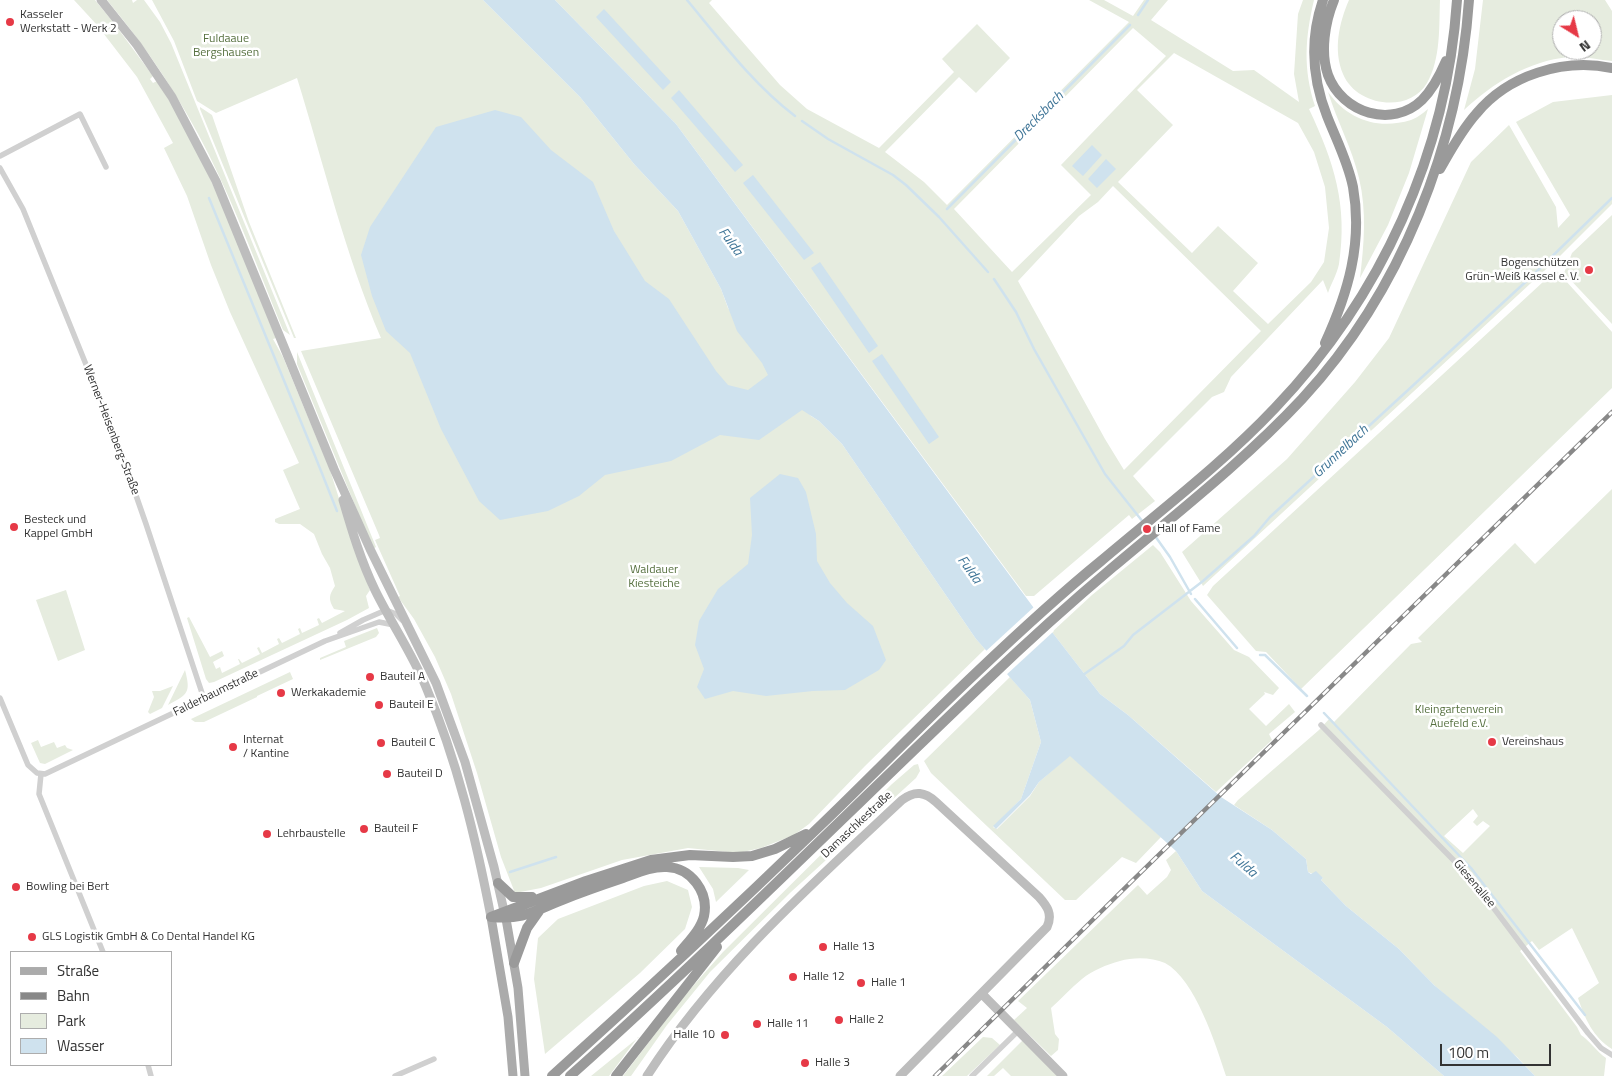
<!DOCTYPE html>
<html>
<head>
<meta charset="utf-8">
<style>
	body { margin:0 }
	#map { position:relative; width:1612px; height:1076px; overflow:hidden; background:#fff; font-family:"Titillium Web",sans-serif }
	canvas { display:block }
	.legend { position:absolute; left:10px; top:951px; width:162px; height:115px; box-sizing:border-box; background:#fff; border:1px solid #adadad; margin:0; padding:6px 9px; list-style:none; font-size:15px; color:#333 }
	.legend li { display:flex; align-items:center; gap:10px; height:25px }
	.legend b { width:25px; border:1px solid #adadad }
	.north { position:absolute; left:1552px; top:10px; width:50px; height:50px; box-sizing:border-box; background:#fff; border:1px solid #adadad; border-radius:50%; rotate:144deg; font-size:14px; font-weight:700; line-height:20px; text-align:center; color:#333 }
	.north::after { content:''; display:block; margin:auto; width:18px; height:22px; background:#e63946; clip-path:polygon(50% 0,100% 100%,50% 72%,0 100%) }
	.scale { position:absolute; left:1440px; top:1044px; width:111px; height:22px; box-sizing:border-box; border:2px solid #333; border-top:0; padding-left:6px; font-size:15px; line-height:18px; white-space:nowrap; color:#333; -webkit-text-stroke:4px #fff; paint-order:stroke }
</style>
</head>
<body>
<div id="map">
<canvas width="1612" height="1076"></canvas>
<ul class="legend">
<li><b style="height:6px;background:#ababab"></b>Straße</li>
<li><b style="height:6px;background:#888"></b>Bahn</li>
<li><b style="height:14px;background:#e6ecdf"></b>Park</li>
<li><b style="height:14px;background:#cfe2ee"></b>Wasser</li>
</ul>
<div class="north">N</div>
<div class="scale">100 m</div>
</div>
<script>
const ctx = document.querySelector('canvas').getContext('2d');
ctx.lineJoin = 'round';
function paint(path, color) { ctx.fillStyle = color; ctx.fill(path, 'evenodd'); }
function trace(path, color, width, dash) { ctx.strokeStyle = color; ctx.lineWidth = width; ctx.lineCap = dash ? 'butt' : 'round'; ctx.setLineDash(dash || []); ctx.stroke(path); }
function write(font, color, halo, rows, align = 'center') {
  ctx.font = font + ' "Titillium Web",sans-serif'; ctx.lineWidth = 5; ctx.setLineDash([]); ctx.textBaseline = 'middle'; ctx.strokeStyle = halo; ctx.fillStyle = color; for (const [text, x, y, turn = 0] of rows) {
    ctx.save(); ctx.translate(x, y); ctx.rotate((+turn || 0) * Math.PI / 180); ctx.textAlign = isNaN(turn) ? turn : align; if (halo) ctx.strokeText(text, 0, 0); ctx.fillText(text, 0, 0); ctx.restore();
  }
}
paint(new Path2D(`
	M74,0H95L113,22L153,76L150,79L153,83L157,81C209,160 240,251 276,338L273,339L283,357L330,470L359,562L370,590L366,596L369,608L347,620L214,682L209,683L206,679L187,618L189,617L210,657L222,651L224,656L213,662L216,669L220,667L222,673L240,664L238,659H239L242,663L260,654L257,648L259,647L262,653L279,644L277,639L279,638L282,643L300,634L298,629L300,628L302,633L319,625L317,619L319,618L322,623L345,611L334,609C328,599 329,595 335,586L330,568L322,554L314,534L300,524H279L275,522V519L300,509L283,470L299,463L230,312L211,265L187,196L164,148L173,143L137,77L97,25Z
	M107,0H132L133,3L137,0H144L160,22L171,43L290,335L283,330C259,272 237,211 209,155C181,99 147,48 107,0Z
	M152,0H483L580,97L634,164L678,211L721,289L728,308L811,416L819,421L842,444L976,639L985,649L865,766L809,824L794,835L761,848L738,853L688,848L622,860L541,888L515,893L501,857L477,773L451,694L435,657L414,619L398,597L400,596L375,540L380,538L379,535L301,351L381,338C345,254 324,165 297,78L216,113L197,101L174,41Z
	M555,0H712L709,3L780,85L807,109L879,148L954,72L942,59L977,24L1010,58L976,93L959,77L885,152L924,182L947,205L1129,22L1089,0H1104L1133,16L1144,0H1168L1151,20L1233,71L1254,70L1299,102L1294,74L1298,14L1303,0H1314C1305,38 1303,69 1315,106L1309,109C1334,162 1348,205 1339,264C1337,274 1331,284 1328,293L1323,280L1231,377L1224,392L1212,397L1133,476L1155,501L1132,519L1129,515L1034,596H1026L676,124ZM1133,28L1166,56L1061,165L1091,195L1012,272L954,209ZM1174,53L1298,123L1314,152L1325,187L1329,228L1324,262L1311,282L1268,324L1233,291L1258,263L1218,226L1192,253L1118,182L1173,125L1137,90ZM1113,186L1261,331L1124,470L1105,439L1018,281L1079,216L1098,202Z
	M1349,0H1440C1439,26 1441,59 1427,83C1409,114 1356,106 1343,74C1333,50 1339,23 1349,0Z
	M1483,0H1605L1612,11V61C1599,60 1583,56 1569,57C1528,61 1493,83 1464,110L1475,69ZM1562,20H1592V50H1562Z
	M1328,92C1348,120 1378,130 1411,120C1417,118 1423,113 1428,109L1409,173L1388,225L1360,278C1364,245 1367,211 1359,178C1352,148 1337,121 1328,92Z
	M1612,95V204L1557,259L1203,586L1182,552L1287,459L1355,382L1389,338L1471,162L1509,125L1556,207L1558,228L1570,215L1516,122L1553,102Z
	M200,107L212,115L249,222L296,338H294L200,109Z
	M1612,215V324L1564,273L1572,253Z
	M1556,270L1612,332V388L1301,689L1266,652L1256,651L1207,595L1213,586Z
	M297,352L376,547L373,549L297,364Z
	M1612,489V1049C1593,1037 1585,1019 1578,998L1599,983L1572,928L1539,950L1532,941L1520,951L1577,1027L1581,1035C1587,1038 1598,1053 1606,1058L1604,1076H1535L1517,1057L1434,985L1399,949L1346,906L1321,880L1323,878L1308,872L1306,859L1272,830L1234,805L1238,800L1319,730L1330,718L1334,722L1411,644L1422,642L1418,638L1515,543L1535,564ZM1473,809L1478,816L1473,822L1477,826L1483,821L1490,826L1463,853L1444,836Z
	M1153,545L1160,552L1191,601L1234,650L1249,657L1279,688L1273,695L1264,692L1265,694L1249,709L1266,726L1289,704L1295,712L1269,734L1272,740L1216,792L1128,715L1100,694L1052,632L1092,595Z
	M66,590L85,650L58,661L36,600Z
	M377,628L379,633L376,637L320,660V658L346,647L344,641Z
	M185,670C191,693 188,694 168,705Z
	M290,672L293,679L257,696V697L204,722H195L192,720L191,719Z
	M1010,677L1030,700L1041,742L1021,799L993,827L997,829L1030,796L1039,782L1070,755L1161,837L1136,863L1122,857L1076,900H1065L931,773L924,761Z
	M173,686L162,708L150,714L148,712L154,697L152,691H160Z
	M38,740L41,747L54,742L57,748L65,745L67,748L73,750L45,764L40,763L31,743Z
	M918,764L920,771L916,778L791,892L710,972L667,1025L631,1076H623L685,995L723,952L892,784L914,765Z
	M1176,851L1202,891L1387,1027L1444,1076H1226C1216,1045 1195,979 1165,963C1152,957 1133,957 1120,961C1106,965 1093,970 1082,979C1071,988 1061,999 1051,1008L1055,1034L1059,1039L1058,1050L1051,1056L1014,1020L1027,1008L1018,1001L1138,885L1147,895L1167,877L1171,870L1166,860Z
	M699,867L738,868L749,870L716,902L713,889Z
	M667,881L688,890L692,907L685,929L640,973L545,1054L534,979L538,938L558,919L644,886Z
	M638,1037L609,1076H591L639,1037Z
	M983,1037L992,1038L1000,1045L967,1076H942Z
	M1023,1040L1057,1076H1011L1003,1068L994,1076H987Z`), '#e6ecdf');
paint(new Path2D(`
	M483,0H555L676,124L1042,619L1100,694L1128,715L1221,797L1272,830L1306,859L1308,872L1311,874L1316,871L1323,878L1321,880L1346,906L1399,949L1434,985L1497,1037L1535,1076H1444L1387,1027L1202,891L1176,851L1070,756L1039,782L1030,795L996,829L993,826L1021,799L1041,742L1030,700L976,639L842,444L819,421L802,410L759,440L720,435L671,461L605,475L579,496L548,511L500,520L479,501L441,429L410,353L386,331L372,296L361,255L370,227L436,127L495,110L521,117L551,150L593,182L614,231L645,281L669,299L716,371L728,385L748,390L768,375L762,363L737,331L721,289L678,211L634,164L580,97Z
	M604,9L671,82L663,90L596,17Z
	M679,90L743,165L735,172L671,98Z
	M1092,145L1102,155L1083,176L1072,166Z
	M1106,159L1116,169L1097,188L1088,179Z
	M753,175L814,253L804,260L743,183Z
	M820,262L878,346L869,353L811,268Z
	M882,354L939,437L929,444L872,361Z
	M780,474L798,478L806,492L816,534L817,561L830,583L847,603L873,626L886,660L879,670L845,690L813,691L766,696L733,691L705,699L697,687L704,669L695,645L699,621L718,589L748,564L752,535L750,498Z`), '#cfe2ee');
paint(new Path2D(`
	M1035,606L1054,631L1005,676L985,652Z`), '#fff');
trace(new Path2D(`
	M687,0C721,41 753,84 795,116
	M1138,15L1148,0
	M802,121L828,139L893,175L906,185L939,217L988,272
	M209,198L315,456L337,511
	M947,209L1130,25
	M994,279L1016,312L1034,349L1105,474L1143,522
	M1155,536L1170,557L1191,594
	M1195,599L1237,648
	M1260,655H1265L1307,696
	M1083,675L1124,646L1133,635L1203,581L1254,536L1270,517L1532,276L1612,198
	M1324,713L1471,868L1585,1015
	M510,872L556,857`), '#cfe2ee', 2.5);
trace(new Path2D(`
	M0,156L80,114L106,167
	M0,168L23,209L117,441L146,524L204,699
	M340,633L363,620L386,610L396,614L402,620
	M0,698L28,765L37,773L45,774L325,641L379,622L394,625
	M1321,725L1471,878L1588,1033L1601,1048L1612,1055
	M41,774L39,794L103,952
	M148,1065L151,1076
	M395,1076L434,1059
	M972,1076L1018,1031`), '#d0d0d0', 5.5);
trace(new Path2D(`
	M101,0L137,45L172,97L216,181L334,469L370,549L436,683L465,762L494,867L504,911
	M343,500C352,531 361,561 375,590C391,623 412,653 426,687C457,760 476,839 491,917
	M982,994L1063,1076
	M647,1076C715,970 811,885 902,800C915,790 925,792 936,802L1039,897C1047,906 1053,914 1047,927L900,1076`), '#bdbdbd', 9);
trace(new Path2D(`
	M505,913L518,988L525,1076
	M491,917L508,1017L513,1076`), '#ababab', 9);
trace(new Path2D(`
	M1323,0C1310,38 1312,78 1327,116C1336,139 1348,162 1353,187C1363,243 1348,293 1325,343
	M1334,0C1325,22 1320,52 1328,75C1342,113 1392,129 1422,100C1433,89 1440,75 1446,61
	M1440,169C1451,150 1461,131 1476,114C1508,75 1563,58 1612,68
	M498,883L513,897H532
	M491,917L586,881L651,860L690,855L733,857L752,856L775,849L806,834
	M492,917C524,920 534,911 562,900C582,892 602,885 623,878C637,873 652,866 667,867C691,868 709,892 704,916C701,929 690,940 681,951
	M514,963L527,928L539,911
	M552,1076C643,994 733,910 822,824C874,774 924,722 977,672C1017,634 1058,596 1101,561C1160,511 1222,464 1275,408C1381,297 1447,153 1457,0
	M570,1076C712,949 846,814 984,683C1026,643 1069,604 1113,567C1177,513 1244,461 1302,399C1401,292 1459,145 1469,0
	M616,1076L717,947`), '#9a9a9a', 10);
const rail = new Path2D(`
	M935,1076L1132,881L1612,412`);
trace(rail, '#888', 4.5);
trace(rail, '#fff', 2.5, [8]);
for (const [x, y, r, color] of [
	[10,22,5,"#e63946"],
	[1589,270,5,"#e63946"],
	[14,527,5,"#e63946"],
	[1147,529,5,"#e63946"],
	[370,677,5,"#e63946"],
	[281,693,5,"#e63946"],
	[379,705,5,"#e63946"],
	[1492,742,5,"#e63946"],
	[381,743,5,"#e63946"],
	[233,747,5,"#e63946"],
	[387,774,5,"#e63946"],
	[364,829,5,"#e63946"],
	[267,834,5,"#e63946"],
	[16,887,5,"#e63946"],
	[32,937,5,"#e63946"],
	[823,947,5,"#e63946"],
	[793,977,5,"#e63946"],
	[861,983,5,"#e63946"],
	[839,1020,5,"#e63946"],
	[757,1024,5,"#e63946"],
	[725,1035,5,"#e63946"],
	[805,1063,5,"#e63946"]
]) { const dot = new Path2D(); dot.arc(x, y, r, 0, 2 * Math.PI); ctx.fillStyle = color; ctx.fill(dot); trace(dot, '#fff', 2); }
write('12px', '#333', '#fff', [
	["Kasseler",20,15],
	["Werkstatt - Werk 2",20,29],
	["Bogenschützen",1579,263,"right"],
	["Grün-Weiß Kassel e. V.",1579,277,"right"],
	["Besteck und",24,520],
	["Kappel GmbH",24,534],
	["Hall of Fame",1157,529],
	["Bauteil A",380,677],
	["Werkakademie",291,693],
	["Bauteil E",389,705],
	["Internat",243,740],
	["/ Kantine",243,754],
	["Vereinshaus",1502,742],
	["Bauteil C",391,743],
	["Bauteil D",397,774],
	["Bauteil F",374,829],
	["Lehrbaustelle",277,834],
	["Bowling bei Bert",26,887],
	["GLS Logistik GmbH & Co Dental Handel KG",42,937],
	["Halle 13",833,947],
	["Halle 12",803,977],
	["Halle 1",871,983],
	["Halle 2",849,1020],
	["Halle 11",767,1024],
	["Halle 10",715,1035,"right"],
	["Halle 3",815,1063]
], 'left');
write('12px', '#56703f', '#fff', [
	["Fuldaaue",226,39],
	["Bergshausen",226,53],
	["Waldauer",654,570],
	["Kiesteiche",654,584],
	["Kleingartenverein",1459,710],
	["Auefeld e.V.",1459,724]
]);
write('12px', '#333', '#fff', [
	["Werner-Heisenberg-Straße",111,430,69],
	["Falderbaumstraße",216,693,-26],
	["Damaschkestraße",857,825,-43],
	["Giesenallee",1474,884,50]
]);
write('italic 14px', '#3f7597', '#fff', [
	["Drecksbach",1039,117,-45],
	["Fulda",730,242,54],
	["Grunnelbach",1341,452,-43],
	["Fulda",969,570,54],
	["Fulda",1243,865,41]
]);
</script>
</body>
</html>
